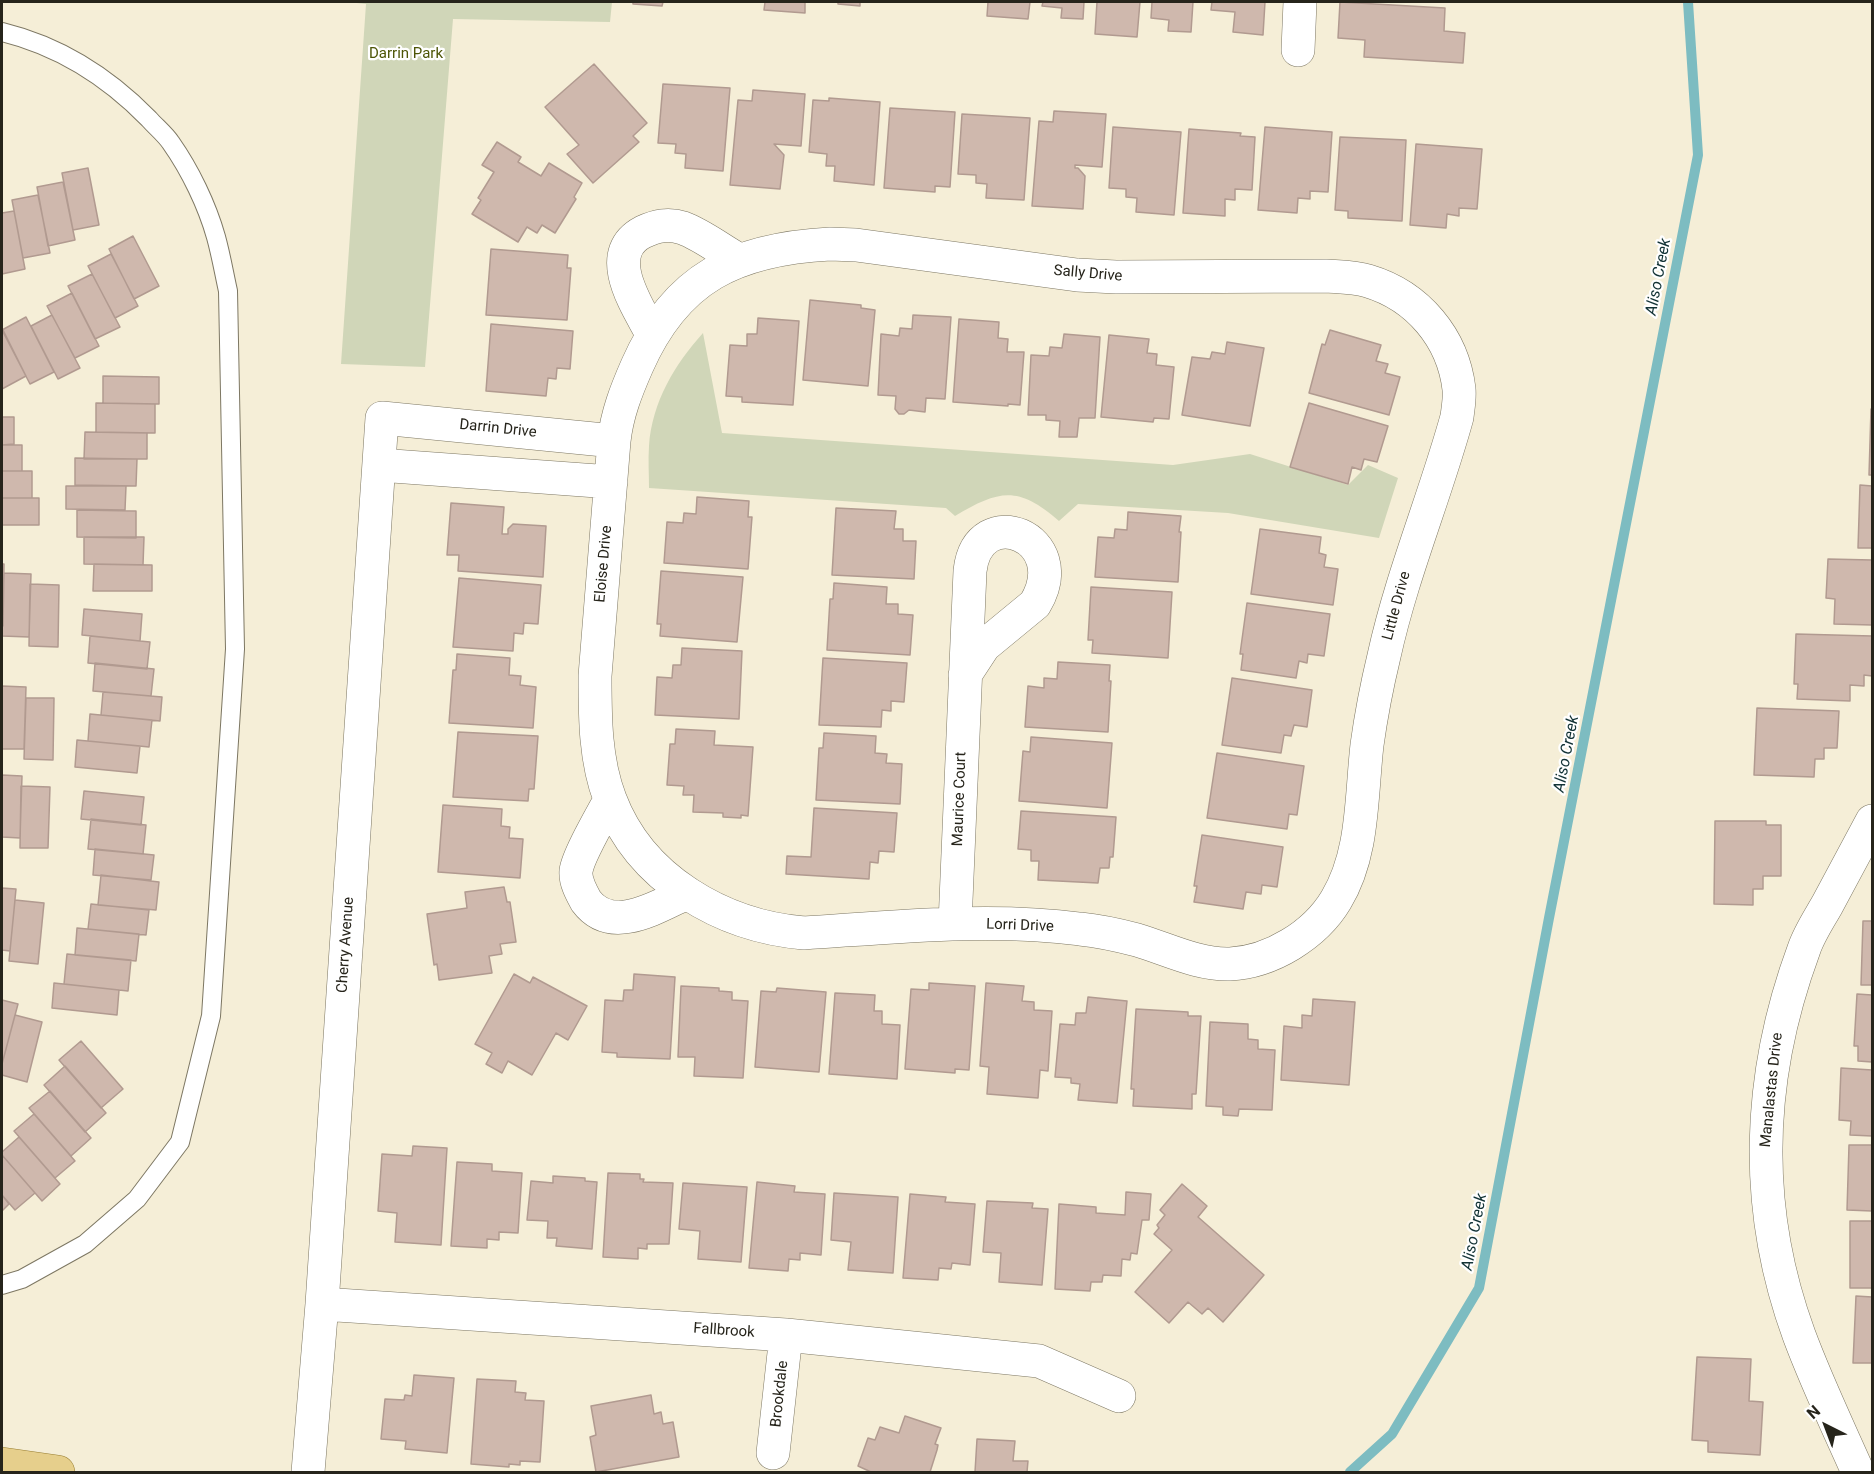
<!DOCTYPE html>
<html>
<head>
<meta charset="utf-8">
<style>
	body { margin:0 }
	#map { position:relative; width:1874px; height:1474px; overflow:hidden; background:#f5eed7; font-family:Roboto,sans-serif }
	canvas { display:block }
	.frame { position:absolute; inset:0; border:3px solid #26241b; pointer-events:none }
	.north { position:absolute; left:1796px; top:1396px; width:60px; height:60px; -webkit-text-stroke:4px #fff; paint-order:stroke; rotate:318deg; font-size:16px; font-weight:700; line-height:24px; text-align:center; color:#26241b }
	.north::after { content:''; display:block; margin:auto; width:21px; height:27px; background:#26241b; clip-path:polygon(50% 0,100% 100%,50% 72%,0 100%) }
</style>
</head>
<body>
<div id="map">
<canvas width="1874" height="1474"></canvas>
<div class="frame"></div>
<div class="north">N</div>
</div>
<script>
const ctx = document.querySelector('canvas').getContext('2d');
ctx.lineJoin = 'round';
function paint(path, color) { ctx.fillStyle = color; ctx.fill(path, 'evenodd'); }
function trace(path, color, width, dash) { ctx.strokeStyle = color; ctx.lineWidth = width; ctx.lineCap = dash ? 'butt' : 'round'; ctx.setLineDash(dash || []); ctx.stroke(path); }
function write(font, color, halo, rows, align = 'center') {
  ctx.font = font + ' Roboto,sans-serif'; ctx.lineWidth = 4.5; ctx.setLineDash([]); ctx.textBaseline = 'middle'; ctx.strokeStyle = halo; ctx.fillStyle = color; for (const [text, x, y, turn = 0] of rows) {
    ctx.save(); ctx.translate(x, y); ctx.rotate((+turn || 0) * Math.PI / 180); ctx.textAlign = isNaN(turn) ? turn : align; if (halo) ctx.strokeText(text, 0, 0); ctx.fillText(text, 0, 0); ctx.restore();
  }
}
paint(new Path2D(`
	M347,2H612L610,22L453,19L425,367L341,364L366,4Z
	M703,333L722,433L1173,465L1250,454L1348,485L1368,465L1398,478L1379,538L1228,513L1078,504L1059,521C1019,486 1000,489 955,516L946,508L649,488C649,474 648,460 649,446C652,402 675,364 703,333Z`), '#d0d6b8');
trace(new Path2D(`
	M1350,1472L1392,1434L1479,1288L1549,918L1698,155L1688,2`), '#7dbcc1', 10);
const building = new Path2D(`
	M633,2H663L662,6L633,4Z
	M765,2H805V13L764,10Z
	M838,2H860V6L838,4Z
	M988,2H1030L1028,19L987,16Z
	M1043,2H1084L1083,19L1061,18L1062,8L1042,6Z
	M1097,2H1140L1137,37L1095,34Z
	M1152,2H1193L1191,32L1168,31L1169,20L1151,18Z
	M1212,2H1265L1263,35L1233,32L1235,12L1211,10Z
	M1340,2L1445,8L1444,31L1465,33L1463,63L1364,57L1365,40L1338,38Z
	M594,64L647,123L633,136L639,142L593,183L567,154L579,145L545,107Z
	M663,84L730,88L723,171L685,168L686,154L675,153L676,144L658,143Z
	M753,90L805,94L801,146L774,144L784,155L780,189L730,185L738,100L752,101Z
	M829,98L880,102L874,185L834,181L835,166H826L827,154L809,152L813,100L829,101Z
	M890,108L955,112L950,187L935,186V192L884,188Z
	M1054,111L1106,114L1102,167L1075,165V168H1078L1085,176L1083,209L1032,206L1039,121L1053,122Z
	M962,114L1030,118L1024,200L986,198L987,184L976,183V175L958,174Z
	M1113,127L1181,132L1174,215L1136,212L1137,198L1126,197V189L1109,188Z
	M1265,127L1332,132L1328,192L1310,191V199L1298,198L1297,213L1258,210Z
	M1189,129L1241,133L1240,136L1255,137L1252,190L1235,189V200L1225,199V216L1183,213Z
	M1340,137L1406,140L1402,221L1348,218V211L1335,210Z
	M497,142L521,157L518,162L541,176L549,163L582,183L574,197L576,199L555,233L542,225L537,233L527,227L518,242L472,214L481,200L478,198L494,172L482,165Z
	M1416,144L1482,149L1477,209L1459,208V216L1447,214L1446,228L1410,225Z
	M88,168L99,225L73,230L62,173Z
	M63,182L75,240L48,246L37,187Z
	M38,195L50,253L23,258L12,200Z
	M14,211L25,269L2,274V213Z
	M133,236L159,286L134,299L109,249Z
	M491,249L568,255L567,268H571L567,320L486,315Z
	M111,254L138,306L115,318L88,266Z
	M92,274L120,327L95,339L68,286Z
	M72,293L99,346L75,358L47,306Z
	M810,300L861,305V308L875,310L868,386L803,380Z
	M52,315L80,368L58,379L31,326Z
	M913,315L951,317L945,399L926,398L925,412L909,410L904,414H899L895,409L896,396L878,395L881,334L899,336L900,328L912,329Z
	M26,317L54,372L30,384L2,330Z
	M758,318L799,321L793,405L742,402V397L726,396L730,345L747,346V334H757Z
	M959,319L999,322L998,338L1008,339L1007,352H1024L1020,405L1008,404V406L953,402Z
	M491,324L573,331L570,369L557,368L556,379L548,378L546,396L486,391Z
	M2,328L26,376L2,389Z
	M1330,330L1381,345L1376,361L1388,364L1385,373L1400,377L1389,415L1309,393L1322,344L1325,345Z
	M1064,334L1100,337L1095,418H1079L1077,437H1059L1060,421L1046,420V415H1028L1031,355L1049,356L1050,347L1062,348Z
	M1109,335L1149,339L1147,353L1157,354L1156,365L1174,367L1169,419L1154,418L1153,422L1101,417Z
	M1227,342L1264,348L1250,426L1182,415L1192,357L1210,359L1212,352L1225,354Z
	M103,376L159,377V404L103,403Z
	M96,403L155,404V433L96,432Z
	M1309,403L1388,426L1377,462L1364,459L1361,470L1352,467L1348,484L1290,467Z
	M1871,409H1872V475H1869Z
	M2,417H14V444L2,445Z
	M85,432L147,433V459H84Z
	M2,445H22V471H2Z
	M75,458L137,459L136,486L75,485Z
	M2,471H32V498H2Z
	M1860,485L1872,486V548H1858Z
	M66,486H126L125,510L66,509Z
	M697,497L749,501L748,517H752L748,569L664,563L667,522L683,523L684,513L696,514Z
	M2,498H39V525H2Z
	M451,503L504,507L502,534H508V529L513,524L546,526L543,577L458,571L459,555H447Z
	M836,508L896,511L894,529H903V541H916L914,579L832,575Z
	M77,510L136,511V538L77,537Z
	M1128,512L1181,516L1179,532H1181L1178,582L1095,577L1098,537L1114,538L1115,529L1127,530Z
	M1260,529L1321,537L1319,553L1326,555L1324,567L1338,569L1333,605L1251,594Z
	M84,537H144L143,565L84,564Z
	M1828,559L1872,560V625L1834,624L1835,599L1826,598Z
	M2,564H4L3,626H2Z
	M94,564L152,565V591H93Z
	M661,571L743,577L737,642L660,636L661,624H657Z
	M4,573L31,574L29,637L2,636Z
	M459,578L541,585L538,624L524,623L523,634L514,633L513,651L453,647Z
	M834,583L887,587L886,604H898V614L913,615L910,655L827,650L830,599H833Z
	M30,584L59,585L58,647L29,646Z
	M1091,587L1172,592L1168,658L1092,653L1093,640H1088Z
	M1247,603L1330,614L1324,656L1308,654L1307,663L1299,661L1296,678L1241,670L1243,654H1240Z
	M84,609L142,614L140,641L82,635Z
	M1796,634L1872,636V676L1864,675V686L1850,685V701L1797,699L1798,684H1794Z
	M90,636L150,642L147,669L88,663Z
	M682,648L742,651L739,719L655,715L657,677L672,678L673,665H681Z
	M457,654L510,658L509,675L521,676L520,685L536,687L533,728L449,723L453,670H456Z
	M823,658L907,663L904,702L891,701V711L882,710L881,727L819,725Z
	M1058,662L1110,665L1109,681H1111L1108,732L1025,727L1028,686L1044,688V678L1057,679Z
	M95,663L154,669L151,696L93,691Z
	M1232,678L1312,690L1307,727L1294,725L1291,736L1284,735L1281,753L1222,745Z
	M2,686L26,687L24,749H2Z
	M103,692L162,697L160,721L101,715Z
	M26,698H54L53,760L24,759Z
	M1757,708L1839,711L1837,748H1824V759H1815L1814,777L1754,775Z
	M90,714L152,720L149,747L88,741Z
	M676,729L715,731L714,745L753,747L748,816L741,815V818L723,817V813L693,812L694,795H683L684,786L667,785L670,744H675Z
	M458,732L538,736L534,789H529L528,801L453,797Z
	M824,733L876,736L875,753L887,754L886,763L902,764L900,804L816,800L819,748H823Z
	M1031,737L1112,743L1107,808L1019,801L1023,751L1030,752Z
	M77,740L140,746L137,773L75,767Z
	M1217,753L1304,766L1297,815L1289,814L1287,829L1207,818Z
	M2,775L22,776L20,838L2,837Z
	M21,786L50,787L48,848H20Z
	M84,791L144,797L141,825L81,819Z
	M443,805L502,809L501,826L510,827L509,838L523,839L520,878L438,872Z
	M814,808L897,813L894,852L879,851L878,863L870,862L869,879L786,874L787,856L811,857Z
	M1021,811L1116,817L1113,857H1110L1109,868H1100L1098,883L1038,880L1039,861H1031V850L1018,849Z
	M91,819L146,825L143,854L88,849Z
	M1715,821H1766V825H1781V876H1763V889H1753V905L1714,904Z
	M1202,835L1283,847L1277,887L1262,885L1261,894L1246,892L1243,909L1194,902L1197,886H1194Z
	M95,849L154,855L151,880L93,875Z
	M101,875L159,882L156,910L98,905Z
	M504,887L507,902H510L516,942L500,944L502,954L489,956L492,973L439,980L437,964L434,965L427,914L467,908L465,892Z
	M2,888L16,889L10,951L2,950Z
	M15,900L44,903L38,964L9,961Z
	M91,904L149,910L146,935L88,929Z
	M1863,921H1872V985H1861Z
	M77,928L139,934L136,961L75,955Z
	M67,954L131,960L128,991L64,984Z
	M514,974L530,983L533,977L587,1006L568,1040L556,1033L532,1075L508,1061L502,1073L486,1064L492,1053L475,1044Z
	M634,974L675,977L670,1059L617,1057V1053L602,1052L605,1000L623,1001L624,990H633Z
	M54,983L119,990L117,1015L52,1008Z
	M929,983L975,986L969,1070L955,1069V1073L905,1069L911,989L929,990Z
	M986,983L1024,986L1022,1001L1034,1002V1010L1052,1011L1048,1071L1040,1070L1038,1098L987,1094L989,1067L980,1066Z
	M681,986L719,988V991L732,992V1000L748,1001L743,1078L694,1076L695,1057H678Z
	M777,988L826,992L819,1072L755,1067L761,991L776,992Z
	M835,993L875,995L874,1011H882V1024L900,1025L897,1079L829,1074Z
	M1857,994L1872,995V1062L1858,1061V1046H1854Z
	M1088,997L1127,1001L1117,1103L1078,1100L1080,1084L1071,1083V1078L1055,1077L1060,1024L1075,1025L1076,1013H1086Z
	M1313,999L1355,1002L1349,1085L1281,1080L1284,1026L1302,1028V1015L1312,1016Z
	M2,1000L18,1004L2,1064Z
	M1136,1009L1188,1012V1016H1201L1196,1094H1192V1109L1133,1106L1134,1089H1131Z
	M15,1015L42,1022L27,1082L2,1075V1064Z
	M1210,1022L1248,1024V1039L1258,1040V1049L1275,1050L1272,1110L1239,1109L1238,1116L1223,1115V1107L1206,1106Z
	M81,1041L123,1089L101,1108L59,1060Z
	M65,1066L106,1113L85,1132L44,1085Z
	M1841,1068L1872,1070V1136L1850,1135L1851,1121L1839,1120Z
	M50,1091L91,1138L71,1156L29,1108Z
	M34,1114L75,1161L55,1178L14,1131Z
	M19,1137L60,1184L42,1201L2,1155V1152Z
	M1849,1145H1872V1211L1847,1210Z
	M413,1146L447,1148L441,1245L395,1242L397,1213L378,1211L382,1154L412,1156Z
	M2,1155L35,1193L15,1210L2,1195Z
	M457,1162L492,1164V1171L522,1173L518,1233L499,1232V1240L487,1239V1248L451,1246Z
	M608,1173L640,1174V1179H644L643,1182L673,1183L669,1244H647V1249L638,1248V1259L603,1257Z
	M553,1176L585,1178V1181L597,1182L592,1249L556,1246L557,1238H547L548,1221L527,1220L531,1181L553,1183Z
	M757,1182L795,1186L794,1192L825,1194L821,1255L800,1253V1260L789,1259L788,1271L749,1268Z
	M683,1183L747,1187L741,1262L698,1259L700,1231L679,1229Z
	M1182,1184L1207,1206L1198,1217L1264,1275L1223,1322L1208,1308L1202,1314L1188,1302L1169,1323L1135,1292L1172,1250L1154,1234L1159,1228L1157,1225L1165,1215L1160,1210Z
	M1126,1192L1151,1194L1149,1220H1142L1137,1254L1131,1253L1130,1260L1122,1259L1121,1276L1103,1275L1102,1282H1091L1090,1291L1055,1289L1059,1204L1096,1207V1213L1125,1215Z
	M834,1193L898,1197L893,1273L848,1270L851,1242L831,1240Z
	M910,1194L946,1197L945,1202L975,1204L970,1265L952,1263L951,1269L939,1268L938,1280L903,1278Z
	M2,1195L9,1204L2,1211Z
	M987,1201L1033,1203L1032,1208L1048,1209L1042,1285L999,1282L1001,1253L983,1252Z
	M1850,1221H1872V1288H1850Z
	M1856,1296L1872,1297V1363H1853Z
	M1697,1357L1751,1359L1749,1401L1763,1402L1760,1455L1708,1452V1441L1692,1440Z
	M414,1375L454,1378L447,1453L405,1449L406,1441L381,1439L385,1399L404,1400L405,1395L412,1396Z
	M477,1379L516,1381L515,1392L526,1393L525,1400L544,1401L540,1462L520,1461V1465L509,1464V1467L471,1464Z
	M651,1395L654,1414L661,1412L663,1424L673,1422L679,1457L596,1472L590,1437L596,1435L591,1406Z
	M905,1416L941,1428L935,1444L938,1445L937,1450L930,1472H871L858,1466L868,1438L875,1440L880,1427L899,1433Z
	M977,1439L1015,1441L1013,1461H1028L1027,1472H975Z`);
paint(building, '#cfb8ad');
trace(building, '#b19a90', 1.5);
const service = new Path2D(`
	M2,32C59,46 108,77 149,119C156,127 165,134 171,143C190,170 207,205 216,237C221,255 224,273 228,291L235,649L211,1016L180,1142L137,1199L85,1244L22,1279L2,1285`);
const minor = new Path2D(`
	M1298,50L1300,2
	M830,244L856,245L1077,275L1116,277L1326,276C1340,277 1355,277 1368,281C1418,296 1453,338 1459,389C1460,398 1458,408 1457,417C1435,497 1402,574 1384,656C1377,685 1371,716 1367,745C1361,797 1364,854 1336,900C1315,935 1271,962 1230,964C1198,965 1167,949 1137,940C1118,935 1100,931 1080,929C989,917 895,927 804,933C722,926 640,879 610,799C595,760 595,717 595,676L614,441C617,414 626,391 637,366C676,277 736,249 830,244Z
	M652,334C638,307 601,254 643,232C656,226 668,223 683,228C702,235 721,250 739,260
	M379,465L611,482
	M610,800C602,815 578,856 576,871C575,881 581,892 586,901C612,936 658,906 687,893
	M955,924L970,571C978,499 1075,537 1035,604L984,646L965,675
	M322,1304L786,1335L1039,1361L1119,1396
	M773,1453L786,1335
	M308,1472L322,1304L382,418L614,441
	M1858,1472C1838,1427 1816,1381 1799,1335C1752,1207 1757,1076 1804,949C1809,934 1819,919 1827,905C1842,877 1857,849 1872,821`);
const primary = new Path2D(`
	M2,1464L58,1472`);
trace(service, '#7d7763', 20);
trace(minor, '#7d7763', 34);
trace(primary, '#987e32', 34);
trace(service, '#fff', 18);
trace(minor, '#fff', 33);
trace(primary, '#e6cf8c', 33);
write('15px', '#4d5506', '#fff', [
	["Darrin Park",406,54]
]);
write('15px', '#26241b', '#fff', [
	["Sally Drive",1088,274,5],
	["Darrin Drive",498,429,6],
	["Eloise Drive",604,564,-85],
	["Little Drive",1397,606,-75],
	["Maurice Court",960,799,-88],
	["Lorri Drive",1020,926,2],
	["Cherry Avenue",346,945,-86],
	["Manalastas Drive",1772,1090,-84],
	["Fallbrook",724,1331,4],
	["Brookdale",780,1394,-84]
]);
write('italic 16px', '#133336', '#fff', [
	["Aliso Creek",1659,277,-79],
	["Aliso Creek",1567,754,-79],
	["Aliso Creek",1475,1232,-79]
]);
</script>
</body>
</html>
